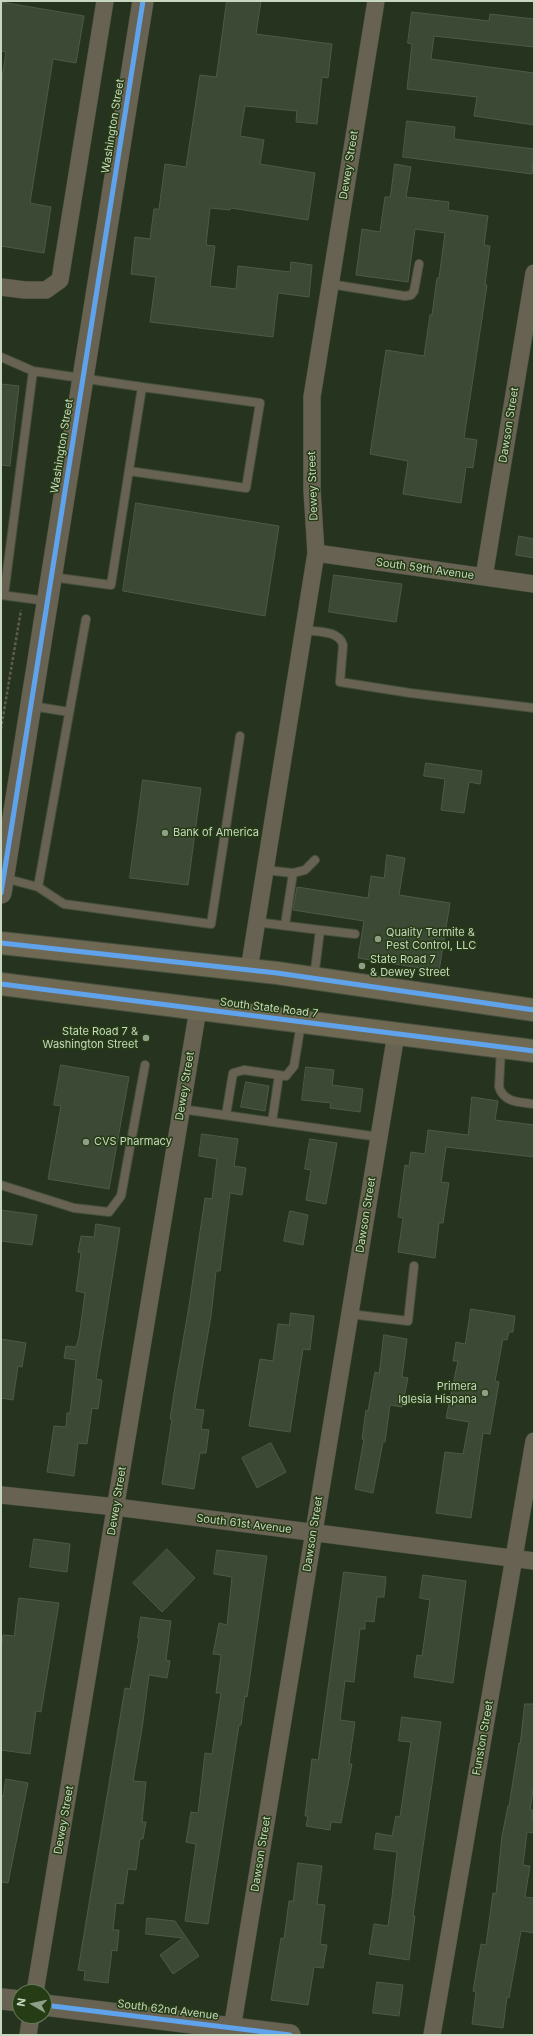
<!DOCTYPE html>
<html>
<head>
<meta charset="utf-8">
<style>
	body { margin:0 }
	#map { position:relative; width:535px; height:2036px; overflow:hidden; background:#26331e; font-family:Inter,sans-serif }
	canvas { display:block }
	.frame { position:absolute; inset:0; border:2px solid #c8d7c0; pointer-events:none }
	.north { position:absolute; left:12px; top:1984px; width:40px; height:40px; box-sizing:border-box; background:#253c15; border:1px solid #667a59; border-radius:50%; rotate:279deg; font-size:11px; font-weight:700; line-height:16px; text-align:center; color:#c8d7c0 }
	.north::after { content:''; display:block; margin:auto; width:14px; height:18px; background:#8f9e87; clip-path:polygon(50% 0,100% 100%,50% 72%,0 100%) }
</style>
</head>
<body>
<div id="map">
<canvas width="535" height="2036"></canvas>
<div class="frame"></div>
<div class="north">N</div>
</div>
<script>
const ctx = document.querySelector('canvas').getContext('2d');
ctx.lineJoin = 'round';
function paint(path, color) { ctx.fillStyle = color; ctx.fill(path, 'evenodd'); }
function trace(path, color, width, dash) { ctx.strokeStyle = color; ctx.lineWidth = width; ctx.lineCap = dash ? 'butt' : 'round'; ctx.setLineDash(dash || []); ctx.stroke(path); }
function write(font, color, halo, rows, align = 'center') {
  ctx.font = font + ' Inter,sans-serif'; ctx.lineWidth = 3; ctx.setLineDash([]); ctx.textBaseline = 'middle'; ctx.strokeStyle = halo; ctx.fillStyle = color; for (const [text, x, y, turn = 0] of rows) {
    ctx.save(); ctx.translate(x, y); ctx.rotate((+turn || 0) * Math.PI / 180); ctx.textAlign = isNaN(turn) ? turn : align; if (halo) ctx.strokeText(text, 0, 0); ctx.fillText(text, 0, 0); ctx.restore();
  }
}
const building = new Path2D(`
	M227,1H261L256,34L332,44L328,78L322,77L317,124L296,122L297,111L245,106L240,136L264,140L260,164L315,173L308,220L231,208L230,210L210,208L206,245L215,246L210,286L236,289L238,266L290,272L291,262L312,265L309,297L278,293L273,337L150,322L156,277L131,274L135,237L150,239L154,209H159L165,164L186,167L200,75L216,77Z
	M1,2L84,16L76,63L53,59L30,203L51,207L44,253L1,246V85L6,52L1,51Z
	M412,12L489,21L490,14L534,19V47L434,36L431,59L534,73V125L474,116L477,97L407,89L412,44L408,43Z
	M407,121L455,127L454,139L534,149L532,174L403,157Z
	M395,164L411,167L406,197L449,202L448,210L488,216L484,245L490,246L485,285H487L464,438L477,440L473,468L466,467L461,503L403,494L408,461L370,454L386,350L424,356L430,315H432L437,278H439L445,233L415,229L408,282L356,275L362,229L380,232L385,197H390Z
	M1,384L19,386L10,466L1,465Z
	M136,503L279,526L265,616L123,591Z
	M519,536L534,539V558L516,555Z
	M334,575L402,584L396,622L329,612Z
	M426,763L482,771L480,784L469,782L464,813L441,810L445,779L424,776Z
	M143,780L201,788L188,885L130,878Z
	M387,855L405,858L399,895L450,903L439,971L358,958L364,921L293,910L297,887L368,898L371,876L384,878Z
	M61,1065L129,1077L109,1189L48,1179L61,1106L54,1105Z
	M306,1067L334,1070L332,1085L363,1089L360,1112L330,1108L331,1103L302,1100Z
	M246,1082L269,1086L265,1111L241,1107Z
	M472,1097L498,1101L495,1120L534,1125V1157L446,1147L441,1182L449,1183L443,1223H439L435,1258L398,1252L403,1218L398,1217L405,1165L409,1166L411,1152L425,1154L428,1130L468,1135Z
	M202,1134L238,1139L234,1166L246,1168L242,1195L230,1193L220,1271H216L211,1316L195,1409L204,1410L201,1429L209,1430L206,1453H200L194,1489L162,1484L172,1419H170L175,1387L189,1306L205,1198L212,1199L217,1159L199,1156Z
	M310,1139L337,1143L326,1204L306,1200L311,1170L305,1169Z
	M1,1210L37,1215L32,1245L1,1241Z
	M290,1211L308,1215L303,1245L284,1241Z
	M96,1224L120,1228L96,1379L102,1380L98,1409L92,1408L87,1444L78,1443L74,1476L47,1472L54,1426L66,1427L67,1413H70L76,1360L64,1358L66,1346L76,1347L79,1337L85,1293L76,1291L81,1253L78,1252L81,1236L94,1237Z
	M471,1309L515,1316L513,1332H509L507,1340L503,1339L495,1381L499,1382L490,1434L483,1433L471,1518L436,1513L445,1452L463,1454L469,1422L446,1418L458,1361H453L456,1342L465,1344Z
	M291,1313L314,1316L310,1350L303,1349L290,1432L249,1426L260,1359L273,1361L278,1324L289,1325Z
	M384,1335L407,1339L402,1377L408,1378L402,1407L390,1405L385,1442H383L373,1493L355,1489L364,1439H362L366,1410L368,1411L375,1372L379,1373Z
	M1,1339L26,1343L22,1367L18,1366L13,1400L1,1398Z
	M271,1443L286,1472L257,1488L242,1458Z
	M34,1539L70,1544L67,1572L30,1567Z
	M167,1549L195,1578L162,1612L133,1583Z
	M217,1550L267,1556L247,1697L245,1696L241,1725H239L208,1924L185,1921L196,1844L186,1842L191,1812L198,1813L205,1753L212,1754L221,1693H216L221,1655L213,1654L219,1623L227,1625L232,1577L214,1574Z
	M344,1572L386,1577L384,1597H377L374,1622L365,1621V1629H360L354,1682L345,1681L340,1720L355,1722L349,1764H352L341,1823L331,1822L330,1830L306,1826L308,1816H305L312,1759L318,1760Z
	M423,1575L466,1581L453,1683L414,1677L417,1655L422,1656L430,1600L420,1598Z
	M19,1598L59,1603L41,1712L36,1711L30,1754L1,1750V1649L3,1635L14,1636Z
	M141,1617L171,1621L166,1660L170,1661L167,1678L149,1675L142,1729L133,1781L146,1782L142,1822H146L143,1839H140L136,1870L128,1869L123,1904L116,1903L113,1930H119L117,1951L112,1950L108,1983L84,1980L85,1971L78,1970L125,1688L130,1689L139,1638H138Z
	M525,1704H534V1784L530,1810H533L532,1820H534V1833L527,1832L523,1865L530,1866L525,1897L534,1898V1933L521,1931L509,1998L507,1997L503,2028L472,2024L476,1992L473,1991L481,1944L486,1945L493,1893L496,1894L502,1836L508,1806H509L519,1743H520Z
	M402,1717L441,1722L413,1916H415L409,1960L369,1954L374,1924L388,1926L392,1897L397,1852L374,1849L376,1833L392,1836L396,1816L400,1817L411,1742L399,1741Z
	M6,1779L28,1783L8,1883L1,1882V1795L3,1796Z
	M298,1863L322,1866L317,1904L325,1905L320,1944L327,1945L323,1968L314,1967L308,2005L271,2000L281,1938L284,1939L289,1901H293Z
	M147,1918L175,1921L199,1956L173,1974L160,1955L183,1938L146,1934Z
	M377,1982L403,1985L399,2016L373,2013Z`);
paint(building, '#3c4935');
trace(building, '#4e5a48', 1);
const service = new Path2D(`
	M330,284L405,296L411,295L414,291L419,264
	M1,357L33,371L4,595
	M33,371L142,387L111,585L52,577
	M129,471L246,488L260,403L142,387
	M1,595L47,601
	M86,619L38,887L64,904L211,924L240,736
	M304,630C317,632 339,630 343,645L340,682L410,693L534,708
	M32,706L69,712
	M265,870L293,873L285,925
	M293,873L305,870L315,860
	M4,878L38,887
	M256,922L320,930L314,978
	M320,930L355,934
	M501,1048L499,1087C504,1103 520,1102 534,1104
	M181,1109L379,1137
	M226,1115L233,1073L244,1070L286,1076L294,1066L301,1023
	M272,1122L279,1075
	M1,1185L74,1208L109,1212L121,1196L145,1065
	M350,1314L408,1321L414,1266`);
const minor = new Path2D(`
	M1,287L25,290H46L60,280L105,1
	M316,553L534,584
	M484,577L534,273
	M249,970L316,553L312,490V397L376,1
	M1,1495L116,1507L534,1561
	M35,1992L198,1009
	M28,2035L31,2016
	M231,2035L396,1034
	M432,2035L534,1441`);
const tertiary = new Path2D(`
	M1,893L143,1
	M1,1999L20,2001
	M44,2005L290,2035`);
const primary = new Path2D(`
	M1,943L277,973L534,1010
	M1,984L534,1051`);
trace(service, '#444f3d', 10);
trace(minor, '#444f3d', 18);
trace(tertiary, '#444f3d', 22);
trace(primary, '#444f3d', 24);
trace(new Path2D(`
	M1,729L21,610`), '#5e5e4f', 2.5, [3, 2]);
trace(service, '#686252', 8);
trace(minor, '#686252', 17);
trace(tertiary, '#686252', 21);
trace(primary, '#6f6953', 22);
trace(new Path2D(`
	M1,893L143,1
	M1,943L277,973L534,1010
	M1,984L534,1051
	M44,2005L290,2035`), '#60a3ed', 5);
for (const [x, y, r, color] of [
	[165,833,4,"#8f9e87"],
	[378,939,4,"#8f9e87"],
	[362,966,4,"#8f9e87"],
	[146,1038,4,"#8f9e87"],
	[86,1142,4,"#8f9e87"],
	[485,1393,4,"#8f9e87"]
]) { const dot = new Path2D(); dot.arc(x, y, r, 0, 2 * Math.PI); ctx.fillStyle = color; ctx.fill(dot); trace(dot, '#253c15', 1.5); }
write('11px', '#c8d7c0', '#253c15', [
	["Washington Street",113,126,-81],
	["Dewey Street",349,165,-81],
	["Dawson Street",509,425,-81],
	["Washington Street",62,446,-81],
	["Dewey Street",313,486,-92],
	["South 59th Avenue",425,569,8],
	["South State Road 7",269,1008,7],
	["Dewey Street",185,1086,-81],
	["Dawson Street",366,1215,-81],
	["Dewey Street",117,1501,-81],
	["South 61st Avenue",244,1524,7],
	["Dawson Street",313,1534,-81],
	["Funston Street",483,1738,-80],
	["Dewey Street",64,1820,-80],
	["Dawson Street",261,1854,-81],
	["South 62nd Avenue",168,2010,7]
]);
write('11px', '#c8d7c0', '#253c15', [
	["Bank of America",173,833],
	["Quality Termite &",386,933],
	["Pest Control, LLC",386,946],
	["State Road 7",370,960],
	["& Dewey Street",370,973],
	["State Road 7 &",138,1032,"right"],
	["Washington Street",138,1045,"right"],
	["CVS Pharmacy",94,1142],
	["Primera",477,1387,"right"],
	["Iglesia Hispana",477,1400,"right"]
], 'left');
</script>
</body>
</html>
